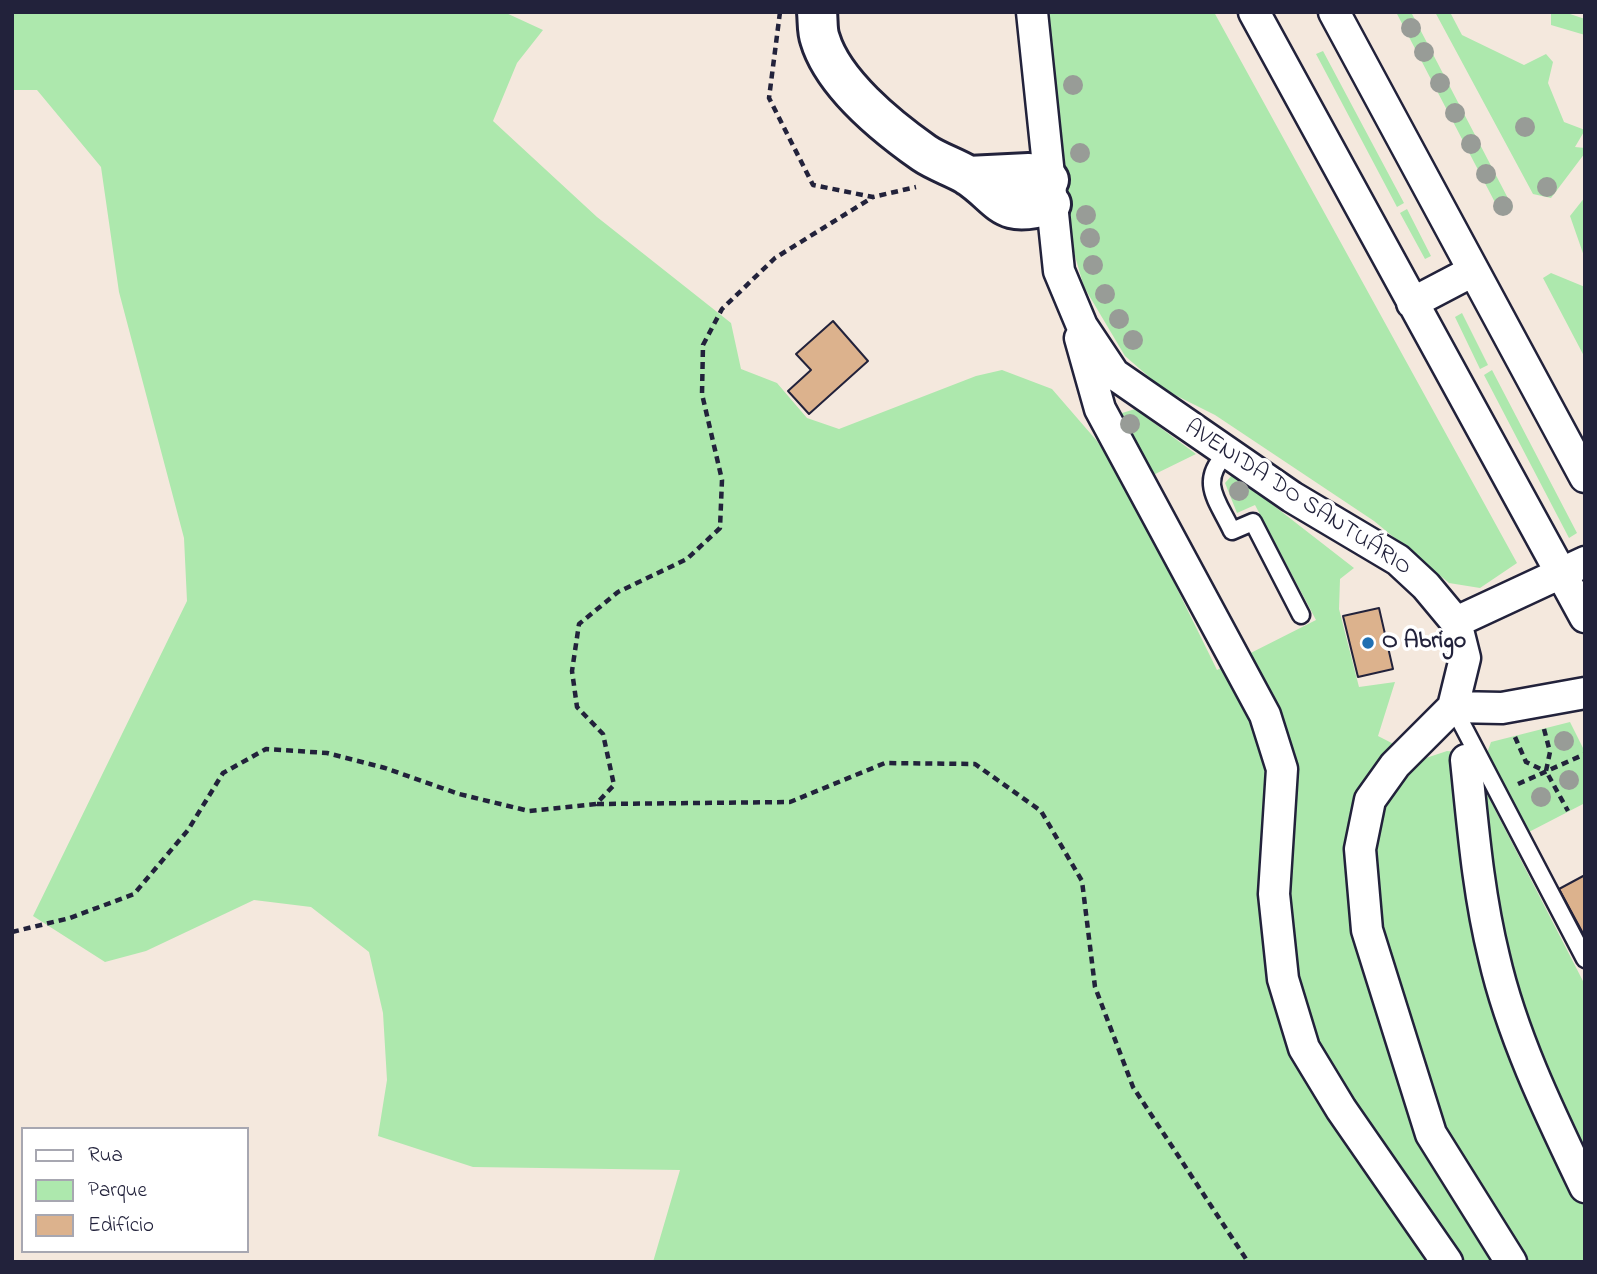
<!DOCTYPE html>
<html>
<head>
<meta charset="utf-8">
<style>
	body { margin:0 }
	#map { position:relative; width:1597px; height:1274px; overflow:hidden; background:#f4e8dd; font-family:"Indie Flower",sans-serif }
	canvas { display:block }
	.frame { position:absolute; inset:0; border:14px solid #22223b; pointer-events:none }
	.legend { position:absolute; left:21px; top:1127px; width:228px; height:126px; box-sizing:border-box; background:#fff; border:2px solid #a7a7b1; margin:0; padding:9px 12px; list-style:none; font-size:21px; color:#22223b }
	.legend li { display:flex; align-items:center; gap:14px; height:35px }
	.legend b { width:35px; border:2px solid #a7a7b1 }
</style>
</head>
<body>
<div id="map">
<canvas width="1597" height="1274"></canvas>
<div class="frame"></div>
<ul class="legend">
<li><b style="height:9px;background:#fff"></b>Rua</li>
<li><b style="height:19px;background:#ade8ad"></b>Parque</li>
<li><b style="height:19px;background:#dcb28d"></b>Edifício</li>
</ul>
</div>
<script>
const ctx = document.querySelector('canvas').getContext('2d');
ctx.lineJoin = 'round';
function paint(path, color) { ctx.fillStyle = color; ctx.fill(path, 'evenodd'); }
function trace(path, color, width, dash) { ctx.strokeStyle = color; ctx.lineWidth = width; ctx.lineCap = dash ? 'butt' : 'round'; ctx.setLineDash(dash || []); ctx.stroke(path); }
function write(font, color, halo, rows, align = 'center') {
  ctx.font = font + ' "Indie Flower",sans-serif'; ctx.lineWidth = 7; ctx.setLineDash([]); ctx.textBaseline = 'middle'; ctx.strokeStyle = halo; ctx.fillStyle = color; for (const [text, x, y, turn = 0] of rows) {
    ctx.save(); ctx.translate(x, y); ctx.rotate((+turn || 0) * Math.PI / 180); ctx.textAlign = isNaN(turn) ? turn : align; if (halo) ctx.strokeText(text, 0, 0); ctx.fillText(text, 0, 0); ctx.restore();
  }
}
paint(new Path2D(`
	M12,12H504L543,30L517,63L493,121L597,217L731,323L741,369L777,383L807,418L839,429L976,376L1002,370L1052,389L1097,441L1129,491L1217,670L1316,620L1255,505L1237,513L1225,483L1233,474L1354,568L1340,579L1339,609L1359,687L1395,682L1378,736L1423,759L1447,751L1466,753L1585,985V1262H653L680,1170L473,1167L378,1136L387,1080L383,1013L369,952L311,907L254,900L146,951L105,962L33,916L187,601L184,538L119,292L101,167L37,90H12Z
	M1049,12H1214L1517,563L1480,588L1449,583L1374,521L1215,415L1163,389L1125,356L1084,287L1068,232Z
	M1396,12H1411L1513,208L1501,214Z
	M1435,12L1451,14L1462,35L1524,65L1546,54L1553,62L1548,83L1564,122L1585,130L1575,147L1585,148V153L1551,198L1533,194Z
	M1551,12H1564L1585,19V35L1551,25Z
	M1323,51L1404,203L1397,207L1316,54Z
	M1585,197V259L1570,216Z
	M1407,209L1431,256L1425,259L1400,213Z
	M1551,273L1585,287V358L1543,278Z
	M1462,313L1488,365L1480,369L1455,317Z
	M1492,370L1577,533L1569,538L1484,375Z
	M1135,409L1196,454L1147,478L1119,414Z
	M1570,722L1585,752V803L1527,833L1486,756L1491,742Z`), '#ade8ad');
const building = new Path2D(`
	M833,321L868,361L809,414L788,391L811,370L796,354Z
	M1379,608L1393,669L1358,677L1343,616Z
	M1585,875V937L1559,889Z`);
paint(building, '#dcb28d');
trace(building, '#22223b', 2);
const lane = new Path2D(`
	M1226,454C1198,482 1218,501 1232,531L1253,522L1301,615
	M1453,707L1585,959`);
const street = new Path2D(`
	M1032,12L1059,271L1082,326L1114,374L1292,497L1398,560L1426,586L1456,622L1465,658L1453,707L1395,765L1370,800L1360,849L1367,930L1431,1134L1511,1262
	M1254,12L1585,617
	M1334,12L1585,477
	M1412,303L1473,271
	M1080,338L1100,409L1265,715L1282,769L1274,894L1283,979L1304,1048L1341,1109L1447,1262
	M1456,622L1585,562
	M1453,707L1502,708L1585,693
	M1466,760C1473,827 1478,892 1494,957C1512,1036 1550,1114 1585,1187`);
const secondary = new Path2D(`
	M817,12C818,21 817,31 820,39C833,83 887,127 924,153C937,162 954,167 967,175C1003,199 1000,220 1051,204
	M968,176L1029,173L1049,180`);
trace(lane, '#22223b', 21);
trace(street, '#22223b', 35);
trace(secondary, '#22223b', 44);
trace(new Path2D(`
	M780,12L769,98L813,185L873,197L916,187
	M1411,638L1419,636
	M1544,729L1550,752L1546,771L1568,811
	M1515,737L1526,762L1545,771
	M1518,784L1585,754
	M597,804L790,802L885,763L975,764L1041,811L1082,881L1095,987L1133,1087L1248,1262
	M12,932L70,918L134,894L188,830L223,773L266,749L327,753L385,768L459,794L529,811L596,804L614,785L603,734L577,707L572,671L579,624L618,592L687,559L720,528L722,480L702,394L703,345L722,309L775,258L873,197`), '#22223b', 4.5, [7, 5]);
trace(lane, '#fff', 16);
trace(street, '#fff', 30);
trace(secondary, '#fff', 38);
ctx.fillStyle = '#989c97';
for (const [x, y] of [
	[1411,28],
	[1424,52],
	[1440,83],
	[1073,85],
	[1455,113],
	[1525,127],
	[1471,144],
	[1080,153],
	[1486,174],
	[1547,187],
	[1503,206],
	[1086,215],
	[1090,238],
	[1093,265],
	[1105,294],
	[1119,319],
	[1133,340],
	[1130,424],
	[1239,491],
	[1564,741],
	[1569,780],
	[1541,797]
]) { ctx.beginPath(); ctx.arc(x, y, 10, 0, 2 * Math.PI); ctx.fill(); }
for (const [x, y, r, color] of [
	[1368,643,7,"#1f6fb2"]
]) { const dot = new Path2D(); dot.arc(x, y, r, 0, 2 * Math.PI); ctx.fillStyle = color; ctx.fill(dot); trace(dot, '#fff', 2.5); }
write('24px', '#22223b', '#fff', [
	["AVENIDA DO SANTUÁRIO",1297,499,33]
]);
write('bold 24px', '#22223b', '#fff', [
	["O Abrigo",1382,643]
], 'left');
</script>
</body>
</html>
